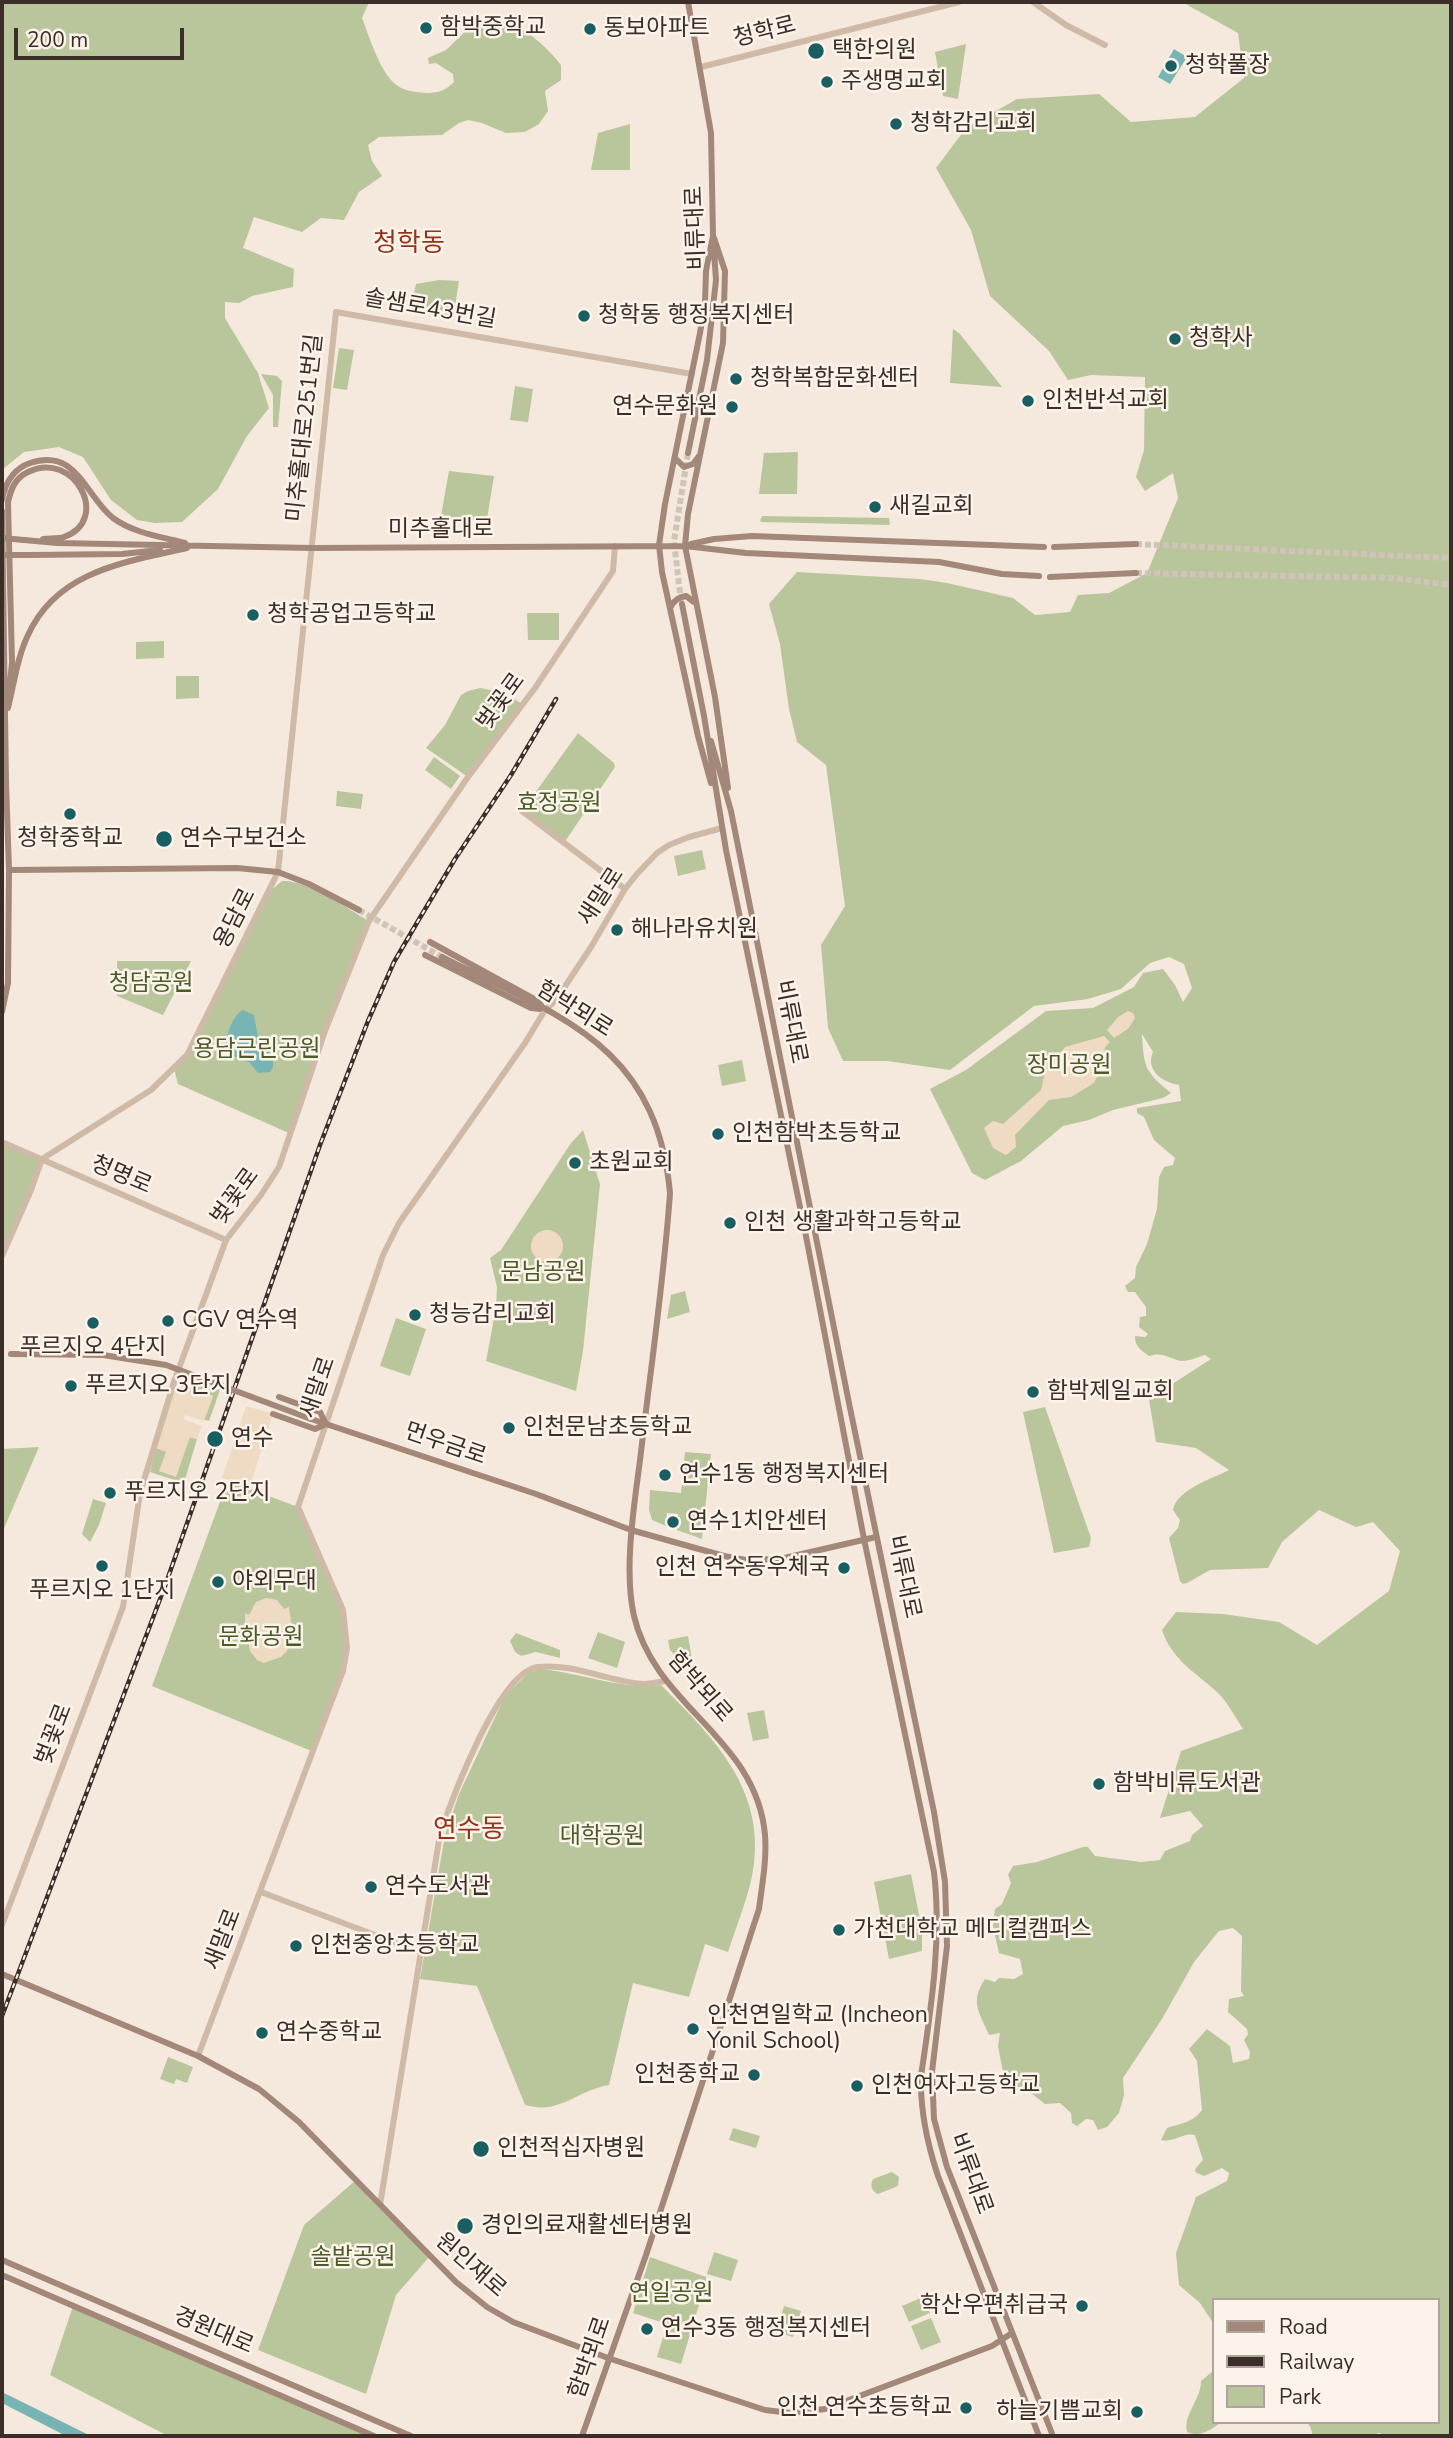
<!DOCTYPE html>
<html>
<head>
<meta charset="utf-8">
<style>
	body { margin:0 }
	#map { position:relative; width:1453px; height:2438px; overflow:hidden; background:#f5e9dd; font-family:"Nunito Sans",sans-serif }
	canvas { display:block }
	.frame { position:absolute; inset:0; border:4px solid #3b2e29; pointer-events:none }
	.legend { position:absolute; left:1212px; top:2298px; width:228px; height:126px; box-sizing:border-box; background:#fcf3eb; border:2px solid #afa49d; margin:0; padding:9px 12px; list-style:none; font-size:21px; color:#3b2e29 }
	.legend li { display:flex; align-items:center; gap:14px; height:35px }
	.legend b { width:35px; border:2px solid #afa49d }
	.scale { position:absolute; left:14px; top:28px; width:170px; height:32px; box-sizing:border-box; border:4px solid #3b2e29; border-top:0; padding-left:9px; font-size:21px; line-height:24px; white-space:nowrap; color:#3b2e29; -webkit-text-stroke:5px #fcf3eb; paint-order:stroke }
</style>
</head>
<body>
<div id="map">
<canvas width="1453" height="2438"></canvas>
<div class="frame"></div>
<ul class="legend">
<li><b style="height:9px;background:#a38778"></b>Road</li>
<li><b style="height:9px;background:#3b2e29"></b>Railway</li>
<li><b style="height:19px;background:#b9c69b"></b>Park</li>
</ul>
<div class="scale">200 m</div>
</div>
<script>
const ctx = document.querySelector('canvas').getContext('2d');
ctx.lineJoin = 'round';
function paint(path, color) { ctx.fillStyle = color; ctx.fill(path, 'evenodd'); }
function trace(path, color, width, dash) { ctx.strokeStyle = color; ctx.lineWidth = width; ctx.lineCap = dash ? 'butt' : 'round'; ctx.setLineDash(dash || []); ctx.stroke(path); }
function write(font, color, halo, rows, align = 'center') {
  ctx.font = font + ' "Nunito Sans","Noto Sans KR",sans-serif'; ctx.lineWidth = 5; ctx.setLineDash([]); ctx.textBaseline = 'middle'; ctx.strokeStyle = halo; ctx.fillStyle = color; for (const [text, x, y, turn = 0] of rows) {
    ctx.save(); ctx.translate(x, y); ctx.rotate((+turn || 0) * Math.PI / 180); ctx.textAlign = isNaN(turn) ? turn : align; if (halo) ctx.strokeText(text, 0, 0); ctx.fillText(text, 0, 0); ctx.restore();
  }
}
paint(new Path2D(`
	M2,2H369L362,18C370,38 380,74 398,86C405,91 416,92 425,93C438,93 445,91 454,82L453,74L436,63L429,64L428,58L446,50L473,24L497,16C522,26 544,43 561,65V80L545,91L548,111L539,124L525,132L506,133L482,123L468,120L459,123L442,135L379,137L368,145L372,161L382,176L359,192L344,220L321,218L302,232L254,217L243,248L294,269L293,287L252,296L239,303L225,302V318L258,373L269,408L247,436L218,489L182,522L155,523L137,520L111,500L83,457L59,447L24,452L3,469L2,463Z
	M1182,2H1451V2436H1384L1380,2433L1366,2436H1313L1310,2426L1306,2422H1437V2300H1213V2323L1200,2303L1179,2285L1176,2253L1196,2197L1227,2181L1229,2173L1222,2168L1204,2176L1195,2172L1196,2168L1203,2160L1195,2135C1182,2132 1175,2143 1161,2140L1167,2128C1182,2123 1192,2123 1202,2110L1197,2061L1189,2049L1207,2029L1230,2046L1233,2063L1249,2059L1250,2052L1244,2040L1248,2034L1247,2029L1228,2012L1229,1999L1244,1996L1241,1991L1242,1936L1233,1928L1219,1931L1194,1962L1162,2019L1123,2078L1124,2095L1119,2113L1107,2127L1098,2130L1093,2120L1086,2119L1077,2126L1072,2123L1071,2113L1060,2103L1045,2104L1027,2090L1003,2083L1004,2077L998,2046L1000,2033L989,2035C980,2013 969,2003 985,1979L995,1982L999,1978L1014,1979L1023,1974L1020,1959L999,1953L993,1927L995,1909L1002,1904L1011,1883L1008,1875L1013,1866L1037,1862L1083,1847H1088L1095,1856L1141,1862L1160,1860L1165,1851L1190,1841L1192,1835L1203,1826L1190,1811L1160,1818L1181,1751L1243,1729C1235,1717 1227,1701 1217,1692C1195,1672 1172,1660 1162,1630L1176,1612L1223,1614L1279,1622L1317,1645L1389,1591L1400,1551L1373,1522L1356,1527L1319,1510L1282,1542L1268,1568L1210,1570L1187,1583L1183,1584L1180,1581L1169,1538L1178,1528L1180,1520L1173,1510C1177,1489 1212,1479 1229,1470L1196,1448L1156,1442L1149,1399L1211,1359L1205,1355C1198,1357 1190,1361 1182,1361C1170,1359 1162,1351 1149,1356C1141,1350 1135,1347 1135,1336L1145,1337L1148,1334L1139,1327L1140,1317L1146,1316V1307L1135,1292H1128L1125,1286L1135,1278L1136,1267L1147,1244L1157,1209L1159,1177L1164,1167L1173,1165L1175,1158L1154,1140L1144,1117L1137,1113V1108L1181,1101L1179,1085C1162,1082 1145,1070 1153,1052L1142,1034C1144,1067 1144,1071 1171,1093L1163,1098L1113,1110L1089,1120L1063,1126L1021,1161L985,1180L972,1173L930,1089L966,1070L1046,1011L1093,1008L1134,987L1143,973L1163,969L1175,985L1183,1002L1192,988L1184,964L1169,957L1150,963L1121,989L1088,999L1034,1006L950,1070L887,1061H843L828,1028L821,945L845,906L826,765L797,742L789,709L780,644L769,604L797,572L920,579L947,583L1013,598L1035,615L1070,612L1078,595L1109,593L1147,573L1178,498L1173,473L1145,491L1136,477L1144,450L1145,377L1091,375L1068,380L1049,351L990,296L971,230L936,168L966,128L1017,99L1099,94L1131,122L1195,117L1244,78L1238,33Z
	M966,44L958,99L943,96L935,52Z
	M630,124V170H591L598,133Z
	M439,280L459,281L453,319L410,311L416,284Z
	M953,329L960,334L1002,387L950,383Z
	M339,348L354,350L347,390L333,388Z
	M261,374L277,376L282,381L278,427H273V395Z
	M515,386L533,389L528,422L510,420Z
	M798,452L797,494H759L764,453Z
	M449,471L494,476L487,519L440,521Z
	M762,516L889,518L890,525L762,522L760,521Z
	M527,613H559V640H528Z
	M164,641V658L136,659V642Z
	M176,676H199V698L176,699Z
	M480,688L501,692L523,704L468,777L426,748L445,725L461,695L468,691Z
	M578,733L614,763L615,767L564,843L522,811Z
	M434,757L460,776L451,789L425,770Z
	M337,791L363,794L361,809L336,806Z
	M702,850L706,869L678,876L674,856Z
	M282,881C308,880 346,908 369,921L325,1031L291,1134L178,1084L174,1069L185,1057L269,892Z
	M117,961H191L163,1015L117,996Z
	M742,1060L746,1081L722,1086L718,1065Z
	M583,1130L600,1184L583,1351L576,1391L486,1361L496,1308L497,1287L490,1258L501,1250L571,1143Z
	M2,1142L42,1159L2,1255Z
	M685,1291L690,1312L667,1319L671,1295Z
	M396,1318L426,1329L410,1376L380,1366Z
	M182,1376L220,1390L209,1421L204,1420L213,1396L191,1388L192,1383L182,1379Z
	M1045,1407L1091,1538L1089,1547L1054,1553L1023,1412Z
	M190,1437L197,1439L184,1483L150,1472L156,1448L166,1451Z
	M39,1447L2,1533V1449Z
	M685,1452L711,1454L702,1539L677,1530L678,1514L667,1513L666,1526L652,1520L649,1510L650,1490L681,1493Z
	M237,1484L298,1507C322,1559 355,1611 343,1670C339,1695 322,1728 314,1752L152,1686L224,1491Z
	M93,1499L106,1503L99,1525L90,1542L82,1534Z
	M598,1632L625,1642L617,1668L588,1658Z
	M516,1633L560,1650V1658L536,1652L521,1656L515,1652L510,1641Z
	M688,1636L693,1665L686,1667L670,1650L668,1640Z
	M540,1669C577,1672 626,1691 661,1685C711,1735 764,1787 754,1864C750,1894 737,1924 728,1952L705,1944L689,1997L633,1983L609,2085C575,2091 560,2115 525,2105L477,1986L420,1979L445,1835L459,1794L505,1696L528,1673Z
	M764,1710L769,1738L753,1741L747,1713Z
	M911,1874L922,1930V1951L889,1959L874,1882Z
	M168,2057L193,2067L187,2083L176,2079L174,2084L160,2079Z
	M733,2128L760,2136L756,2148L729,2140Z
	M892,2172L899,2177L898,2186L878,2194C871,2191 870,2185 873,2179Z
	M356,2180L430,2256L396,2295L366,2394L258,2350L304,2225Z
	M714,2252L738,2260L731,2281L707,2274Z
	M650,2257L706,2277V2282L681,2364L657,2357L667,2324L633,2313Z
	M923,2297L930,2313L909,2322L902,2306Z
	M73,2306L374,2436H168L50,2375Z
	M784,2306L801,2311L793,2337L776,2332Z
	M931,2318L941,2342L921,2350L911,2326Z
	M1213,2371V2422H1221C1211,2430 1200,2438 1187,2432C1183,2414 1201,2400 1201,2381Z`), '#b9c69b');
paint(new Path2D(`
	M1128,1011L1133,1013L1135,1018L1128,1029L1114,1038L1107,1030L1118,1017Z
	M1104,1036L1110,1042L1105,1047L1102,1066L1094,1083L1071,1097L1049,1100L1015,1135L1016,1147L1006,1155L993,1148L984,1128L993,1121L1003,1124L1041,1090L1045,1072L1065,1047Z
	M531 1246a16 16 0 1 1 32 0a16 16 0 1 1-32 0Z
	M177,1378L192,1383L191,1388L213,1396L204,1421L185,1415L183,1419L202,1426L197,1439L190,1437L176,1477L159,1471L166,1452L156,1448Z
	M246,1406L273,1414L250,1486L222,1478Z
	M266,1598L277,1600L284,1609L289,1607L293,1634L287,1651L281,1657L264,1663L257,1660L250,1651L245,1628V1613L249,1615L256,1602Z`), '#efdac3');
paint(new Path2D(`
	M1174,49L1187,57L1170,84L1158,77Z
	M243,1010L254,1015L259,1042L273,1056V1067L270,1072L258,1073L249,1062L233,1056L226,1049C225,1037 232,1016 243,1010Z
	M2,2392L91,2436H66L2,2403Z`), '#79b4b5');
trace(new Path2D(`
	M1136,544L1451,558
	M1136,573L1392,578L1451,585
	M681,602L674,541L688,453
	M359,910L442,957`), '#d0c4b9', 6, [6, 3]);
trace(new Path2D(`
	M1033,2L1066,25L1105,45
	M701,67L959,2
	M522,811L625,889
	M2,1142L226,1240
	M2,1256L31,1190L42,1159L151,1090L187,1055L278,872L336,312L692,374
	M261,1892L420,1952
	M2,1925L123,1607L140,1493L174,1382L226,1240L261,1195L279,1167L325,1031L369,921L468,777L535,688L613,571L615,546
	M198,2056L343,1671L347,1648L343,1610L298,1507L383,1255L399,1223L525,1043L545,1010L556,1000L591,947L625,889L637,874L657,853L669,845L689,837L722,828
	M380,2205L440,1834C452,1799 499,1671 538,1667C574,1663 609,1682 644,1684C651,1684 658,1682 665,1681`), '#cfb9a7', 6);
trace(new Path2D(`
	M714,238L725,271L723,343L688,514L685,546L715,697L728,788
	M688,453L707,360L716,280L713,236L711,133L688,2
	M676,459L684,467L693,464L699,456
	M2,500C5,484 13,469 30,463C77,447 85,496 113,518C133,533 162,537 185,543
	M2,511L6,782L9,870L8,983L2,1012
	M24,540L57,543L312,548L685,546L746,553L939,562L1002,574L1039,576
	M691,544L714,539L752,536L1044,547
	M1054,547L1136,544
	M29,555L122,554L160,550
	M1050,577L1136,573
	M682,604L704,716L726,850L805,1231L864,1539L934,1872C942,1940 931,2009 921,2076C920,2111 927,2143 938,2176L1039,2436
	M670,608C673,601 679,597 686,596L694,602
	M9,694L12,662L8,502C11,489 15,478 28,472C74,449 112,520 64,537C58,539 49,538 43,539
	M8,708C14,684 17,658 28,635C57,571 125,562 187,548
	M711,741L731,811L850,1408L934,1812L945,1882L947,1946L932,2072L934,2119L947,2167L1053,2436
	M711,783L698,736L662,572L659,545L665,504L700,333L705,303L706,271L713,236
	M9,870L237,868L278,872L309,884L359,910
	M430,942L536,1000L541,1005
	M425,955L531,1008L540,1009
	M442,957C559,1017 656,1043 670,1193C664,1279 651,1366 641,1452C635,1501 623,1568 634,1616C655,1707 757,1738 765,1835C767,1860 762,1885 759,1909L646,2255L582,2436
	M273,1414L315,1429L326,1424L320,1412L279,1397
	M311,1419L536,1494L631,1530L724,1556L746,1560L780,1559L876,1537
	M2,1974L198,2056L259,2089L299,2122L456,2282L487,2307L513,2322L608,2358L765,2410L790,2413L825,2409L992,2346L1012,2333
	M2,2260L411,2436
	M2,2275L374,2436`), '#a38778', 6);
const rail = new Path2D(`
	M2,2016L165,1586L320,1145L368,1021L394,962L418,921L455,859L511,775L556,699`);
trace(rail, '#3b2e29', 4.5);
trace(rail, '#fcf3eb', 2, [5]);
trace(new Path2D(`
	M2,538L24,540
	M2,555H29
	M11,1354L103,1355L166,1365L311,1419`), '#a38778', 6);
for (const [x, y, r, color] of [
	[426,28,7,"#195e61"],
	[590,29,7,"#195e61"],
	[816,51,9,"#195e61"],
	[1171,66,7,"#195e61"],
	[827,82,7,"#195e61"],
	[896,124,7,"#195e61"],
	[584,316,7,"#195e61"],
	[1175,339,7,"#195e61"],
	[736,379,7,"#195e61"],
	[1028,401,7,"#195e61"],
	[732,407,7,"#195e61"],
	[875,507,7,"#195e61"],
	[253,615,7,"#195e61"],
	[70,814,7,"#195e61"],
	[164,839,9,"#195e61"],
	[617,930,7,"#195e61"],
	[718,1134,7,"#195e61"],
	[575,1163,7,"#195e61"],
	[730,1223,7,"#195e61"],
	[415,1315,7,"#195e61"],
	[168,1321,7,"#195e61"],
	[93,1323,7,"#195e61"],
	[71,1386,7,"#195e61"],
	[1033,1392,7,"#195e61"],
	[509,1428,7,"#195e61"],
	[215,1439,9,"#195e61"],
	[665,1475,7,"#195e61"],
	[110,1493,7,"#195e61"],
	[673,1522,7,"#195e61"],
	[102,1566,7,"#195e61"],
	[844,1568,7,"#195e61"],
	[218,1582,7,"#195e61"],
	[1099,1784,7,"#195e61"],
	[371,1887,7,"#195e61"],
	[839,1930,7,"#195e61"],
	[296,1946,7,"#195e61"],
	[693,2029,7,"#195e61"],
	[262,2033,7,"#195e61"],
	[754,2075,7,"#195e61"],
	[857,2086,7,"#195e61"],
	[481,2149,9,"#195e61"],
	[465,2226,9,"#195e61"],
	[1082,2306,7,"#195e61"],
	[647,2329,7,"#195e61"],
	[966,2408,7,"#195e61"],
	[1137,2412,7,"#195e61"]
]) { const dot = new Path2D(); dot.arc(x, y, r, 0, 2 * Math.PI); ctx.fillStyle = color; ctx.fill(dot); trace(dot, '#fcf3eb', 2.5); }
write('23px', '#3b2e29', '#fcf3eb', [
	["함박중학교",440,28],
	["동보아파트",604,29],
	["택한의원",832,51],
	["청학풀장",1185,66],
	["주생명교회",841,82],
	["청학감리교회",910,124],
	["청학동 행정복지센터",598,316],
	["청학사",1189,339],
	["청학복합문화센터",750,379],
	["인천반석교회",1042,401],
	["연수문화원",718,407,"right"],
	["새길교회",889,507],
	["청학공업고등학교",267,615],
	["청학중학교",70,839,"center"],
	["연수구보건소",180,839],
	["해나라유치원",631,930],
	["인천함박초등학교",732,1134],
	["초원교회",589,1163],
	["인천 생활과학고등학교",744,1223],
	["청능감리교회",429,1315],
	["CGV 연수역",182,1321],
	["푸르지오 4단지",93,1348,"center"],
	["푸르지오 3단지",85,1386],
	["함박제일교회",1047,1392],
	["인천문남초등학교",523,1428],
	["연수",231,1439],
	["연수1동 행정복지센터",679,1475],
	["푸르지오 2단지",124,1493],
	["연수1치안센터",687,1522],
	["인천 연수동우체국",830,1568,"right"],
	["야외무대",232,1582],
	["푸르지오 1단지",102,1591,"center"],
	["함박비류도서관",1113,1784],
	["연수도서관",385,1887],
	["가천대학교 메디컬캠퍼스",853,1930],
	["인천중앙초등학교",310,1946],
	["인천연일학교 (Incheon",707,2016],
	["Yonil School)",707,2042],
	["연수중학교",276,2033],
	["인천중학교",740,2075,"right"],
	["인천여자고등학교",871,2086],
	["인천적십자병원",497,2149],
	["경인의료재활센터병원",481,2226],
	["학산우편취급국",1068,2306,"right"],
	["연수3동 행정복지센터",661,2329],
	["인천 연수초등학교",952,2408,"right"],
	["하늘기쁨교회",1123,2412,"right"]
], 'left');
write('23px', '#3b2e29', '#fcf3eb', [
	["청학로",765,33,-14],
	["비류대로",697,228,-92],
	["솔샘로43번길",430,310,10],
	["미추홀대로251번길",306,428,-84],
	["미추홀대로",441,530],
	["벚꽃로",502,702,-54],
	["새말로",602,897,-57],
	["용담로",236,919,-63],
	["함박뫼로",574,1010,32],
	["비류대로",790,1022,79],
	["청명로",121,1176,23],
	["벚꽃로",236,1197,-54],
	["새말로",319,1388,-71],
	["먼우금로",445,1445,19],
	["비류대로",903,1577,78],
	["함박뫼로",699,1688,49],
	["벚꽃로",55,1735,-69],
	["새말로",224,1940,-69],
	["비류대로",970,2174,70],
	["원인재로",470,2266,41],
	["경원대로",213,2332,23],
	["함박뫼로",591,2358,-71]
]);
write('23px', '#4b5c29', '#fcf3eb', [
	["효정공원",559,804],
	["청담공원",151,984],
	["용담근린공원",257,1050],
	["장미공원",1069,1066],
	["문남공원",543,1273],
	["문화공원",261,1638],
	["대학공원",602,1837],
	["솔밭공원",353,2258],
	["연일공원",671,2294]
]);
write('26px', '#933319', '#fcf3eb', [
	["청학동",409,245],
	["연수동",469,1831]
]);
</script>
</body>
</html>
